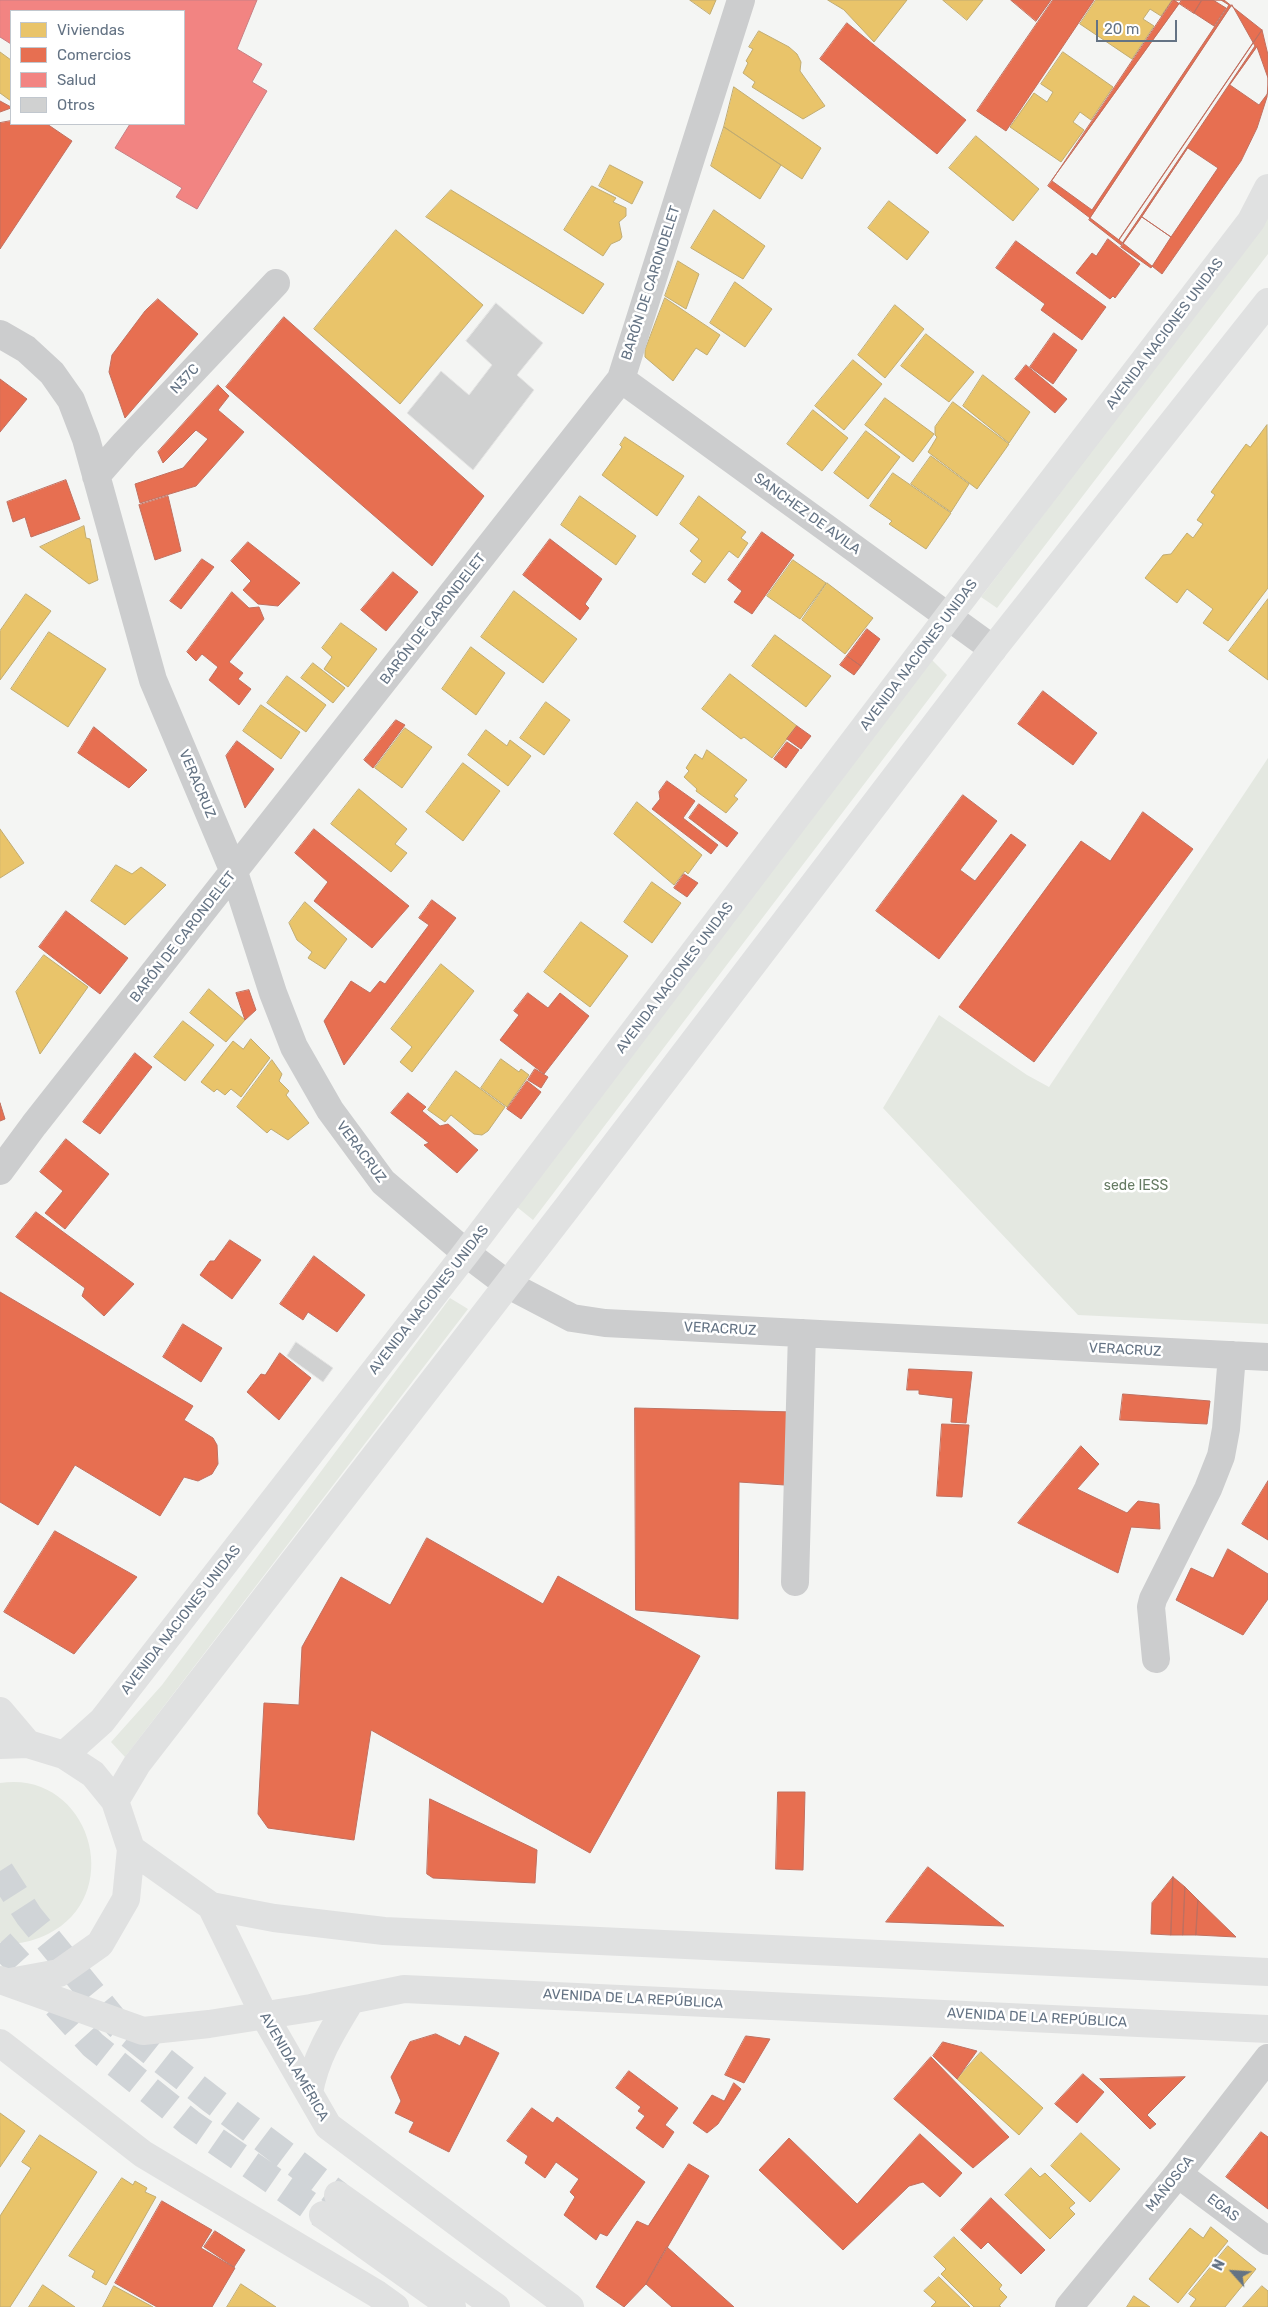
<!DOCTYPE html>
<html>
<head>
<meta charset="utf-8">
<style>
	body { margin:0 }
	#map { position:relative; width:1268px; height:2307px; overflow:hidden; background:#f4f5f3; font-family:Rubik,sans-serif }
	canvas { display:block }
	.legend { position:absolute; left:10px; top:10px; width:175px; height:115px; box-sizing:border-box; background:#fff; border:1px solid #c1c7ce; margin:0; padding:6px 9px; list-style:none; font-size:15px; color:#647384 }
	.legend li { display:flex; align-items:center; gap:10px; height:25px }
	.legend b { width:25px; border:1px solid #c1c7ce }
	.north { position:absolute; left:1208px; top:2247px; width:50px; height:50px; -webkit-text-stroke:4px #fff; paint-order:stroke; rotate:296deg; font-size:14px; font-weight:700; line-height:20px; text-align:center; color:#647384 }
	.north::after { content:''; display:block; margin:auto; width:18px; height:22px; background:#647384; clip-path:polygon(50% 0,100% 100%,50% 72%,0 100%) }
	.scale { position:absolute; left:1096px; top:20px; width:81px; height:22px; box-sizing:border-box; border:2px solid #647384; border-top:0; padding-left:6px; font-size:15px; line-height:18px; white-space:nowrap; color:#647384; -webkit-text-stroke:4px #fff; paint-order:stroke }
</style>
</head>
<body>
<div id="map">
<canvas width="1268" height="2307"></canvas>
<ul class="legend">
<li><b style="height:14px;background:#e9c46a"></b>Viviendas</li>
<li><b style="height:14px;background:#e76f51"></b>Comercios</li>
<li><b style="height:14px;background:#f28482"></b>Salud</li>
<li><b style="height:14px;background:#d0d1d1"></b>Otros</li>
</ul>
<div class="north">N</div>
<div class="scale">20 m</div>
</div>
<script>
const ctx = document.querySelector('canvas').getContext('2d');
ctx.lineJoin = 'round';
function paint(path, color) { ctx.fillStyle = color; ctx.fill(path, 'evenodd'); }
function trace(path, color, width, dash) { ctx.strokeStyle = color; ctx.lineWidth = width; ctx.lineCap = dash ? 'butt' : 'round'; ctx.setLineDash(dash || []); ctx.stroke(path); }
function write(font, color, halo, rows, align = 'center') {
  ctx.font = font + ' Rubik,sans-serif'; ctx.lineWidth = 5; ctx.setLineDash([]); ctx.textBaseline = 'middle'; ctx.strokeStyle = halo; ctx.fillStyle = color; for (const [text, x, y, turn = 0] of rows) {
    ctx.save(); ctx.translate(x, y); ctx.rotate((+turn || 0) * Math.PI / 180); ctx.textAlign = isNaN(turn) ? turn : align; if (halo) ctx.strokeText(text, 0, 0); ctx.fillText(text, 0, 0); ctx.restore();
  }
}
paint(new Path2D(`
	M1268,218V254L997,608L981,597Z
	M931,659L947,675L533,1220L517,1207Z
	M1268,758V1324L1078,1315L883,1108L939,1015L1027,1075L1049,1087Z
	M450,1298L468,1309L125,1757L111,1742L162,1685Z
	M0,1783C89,1769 128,1894 48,1934C33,1941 17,1946 0,1942Z`), '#e4e8e1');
const homes = new Path2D(`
	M690,0H716L710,14Z
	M828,0H907L874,42L844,10Z
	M943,0H983L967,20Z
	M1096,0H1172L1161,16L1150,9L1143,19L1154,26L1132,59L1080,24Z
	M759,31L789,47L797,54L801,62L800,71L825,106L803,119L752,87L755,82L743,73L748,63L746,61L753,49L749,47Z
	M0,52L11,60V101L0,93Z
	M1063,52L1113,87L1091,120L1080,112L1073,122L1084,130L1061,162L1010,127L1034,93L1047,102L1053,92L1041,84Z
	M734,87L821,148L802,179L724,127Z
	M724,127L781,165L760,199L711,166Z
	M976,136L1039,189L1013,221L949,168Z
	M610,165L643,182L632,204L599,186Z
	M592,186L616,198L613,202L626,208V216L619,222L622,237L620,240L611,244L603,256L564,230Z
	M451,190L604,284L583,314L426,217Z
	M889,201L929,232L907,260L868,228Z
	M714,210L765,246L743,279L691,248Z
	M396,230L483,305L400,404L314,329Z
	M678,261L699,274L686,309L665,296Z
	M735,282L772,309L745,347L710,323Z
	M665,298L720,335L707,355L696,348L673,381L645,357V350Z
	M895,305L924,329L885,378L858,355Z
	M926,334L974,372L949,402L901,366Z
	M853,360L882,384L844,430L815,406Z
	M983,375L1030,412L1009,443L963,406Z
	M885,398L934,434L913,462L865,425Z
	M953,402L1009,444L977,489L928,452L937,437L935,435V427Z
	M813,410L848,438L822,471L787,444Z
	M1267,425L1268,588L1228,641L1203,623L1213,609L1187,589L1177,603L1145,578L1163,555L1171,554L1187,533L1193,538L1203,524L1197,520L1215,495L1211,492L1246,444L1250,447Z
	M866,431L900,457L868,499L834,473Z
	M625,437L684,476L657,516L602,475L622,447L620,445Z
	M931,456L969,484L951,512L911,484Z
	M893,473L951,513L926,549L889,524L892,521L870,506Z
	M580,496L636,536L616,565L561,525Z
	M699,496L746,532L741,538L748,543L738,558L729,551L705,583L692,574L702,561L690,551L699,539L680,524Z
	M84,526L86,538L90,539L98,580L89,584L40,547Z
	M793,560L826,583L800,619L767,596Z
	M827,583L873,618L845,654L802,620Z
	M514,591L577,639L543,683L481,637Z
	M26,594L51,611L0,680V631Z
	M1268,599V680L1229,651Z
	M341,623L377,649L348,687L324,669L332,657L322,648Z
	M49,632L106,669L68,727L11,689Z
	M775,635L831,676L806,707L752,666Z
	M471,647L505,673L476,715L442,689Z
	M313,663L345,688L333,703L301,678Z
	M730,674L797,726L772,758L744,737L741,739L702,709Z
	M287,676L326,705L306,732L267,703Z
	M546,702L570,720L544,755L520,738Z
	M261,705L300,732L281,759L243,731Z
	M405,728L432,747L402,788L375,768Z
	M486,730L507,746L510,740L531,756L508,786L468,755Z
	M707,750L747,780L734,796L738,799L726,813L696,791L697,789L684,777L689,771L686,768L695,754L702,759Z
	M463,763L500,791L463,841L426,812Z
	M359,789L407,829L395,844L407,853L391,872L331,824Z
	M637,802L702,855L688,874L685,871L674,885L614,834Z
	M0,829L24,863L0,878Z
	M116,865L132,874L141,867L166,885L125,925L91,901Z
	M652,882L681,903L652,943L624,922Z
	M305,902L347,939L325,969L308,958L312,952L297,940L289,923Z
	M581,922L628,956L590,1007L544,972Z
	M44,955L88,987L40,1054L16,992Z
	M441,964L474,991L412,1072L400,1062L412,1047L391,1029Z
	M209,989L245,1020L226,1042L190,1013Z
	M183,1021L214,1045L185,1081L154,1057Z
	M251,1039L270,1058L241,1097L231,1089L225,1095L217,1089L214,1092L201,1082L233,1041L243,1049Z
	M501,1059L519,1072L521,1069L529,1075L507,1107L481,1088Z
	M272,1060L282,1074L279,1081L289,1091L286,1095L309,1123L288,1140L271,1129L267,1133L237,1107Z
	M456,1071L505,1107L488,1131L482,1135L474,1134L451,1115L445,1122L428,1110Z
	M981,2052L1043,2108L1019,2135L957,2079Z
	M0,2113L25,2131L0,2167Z
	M1081,2133L1120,2169L1090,2202L1051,2166Z
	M40,2135L97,2172L10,2307H0V2216L31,2168L22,2162Z
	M1031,2168L1040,2177L1045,2173L1075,2203L1069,2208L1075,2214L1050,2239L1005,2195Z
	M122,2178L133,2185L135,2181L147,2188L145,2192L156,2197L106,2285L92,2277L95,2271L69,2256Z
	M1211,2227L1228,2241L1178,2303L1149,2279L1190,2228L1203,2238Z
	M954,2237L1002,2285L999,2289L1007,2297L999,2306L1001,2307H974L941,2274L946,2269L934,2257Z
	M1228,2246L1256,2269L1225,2307H1190L1196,2299L1189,2294Z
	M939,2277L970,2307H931L936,2302L924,2291Z
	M241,2284L276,2307H227Z
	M43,2285L75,2307H29Z
	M114,2286L153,2307H103Z
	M1262,2286L1268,2291V2307H1243Z
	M1134,2296L1150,2307H1127Z`);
paint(homes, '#e9c46a');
trace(homes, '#c1ac72', 1);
const shops = new Path2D(`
	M1011,0H1051L1036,21Z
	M1053,0H1094L1006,131L977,111Z
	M1173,0H1221L1229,5L1092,210L1052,181Z
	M1174,0H1202L1194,13Z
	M1182,0H1224L1262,30L1119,240L1048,186Z
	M1202,0H1213L1226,8L1214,26L1194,13Z
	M1232,5L1255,46L1121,245L1089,220Z
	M847,23L966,120L937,154L820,59Z
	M1262,30L1268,55V85L1267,97L1257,128L1241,161L1162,274L1119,240Z
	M1257,47L1268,78V93L1259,105L1230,85Z
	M0,101L11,107V108L0,112Z
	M11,121V124H47L72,141L0,249V123Z
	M1188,148L1218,168L1171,237L1142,217Z
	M1142,217L1171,237L1151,268L1121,247Z
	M1108,239L1140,264L1115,298L1113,296L1110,299L1076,273L1092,253L1096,256Z
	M1016,241L1106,307L1082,340L1041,310L1045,304L996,268Z
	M158,299L198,334L125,418L109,372L112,355L145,311Z
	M284,317L484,496L432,566L226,387Z
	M1054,333L1077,350L1053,384L1030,367Z
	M1026,365L1067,399L1055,413L1015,379Z
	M0,379L27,399L0,432Z
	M218,385L229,396L218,410L244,432L196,486L140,503L135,484L183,468L208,439L196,430L163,463L158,452Z
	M66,480L80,519L31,537L25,517L13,522L7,502Z
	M168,496L181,551L155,560L139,505Z
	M762,532L794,555L752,614L734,602L742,591L728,580Z
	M550,539L602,579L585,604L589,608L580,620L523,575Z
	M248,542L300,583L278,606L258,604L243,590L251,581L231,561Z
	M202,559L214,567L181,609L170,601Z
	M393,572L418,592L386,631L361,610Z
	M232,592L249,608L259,607L264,619L229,662L243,673L238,679L251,689L239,705L209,680L218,667L202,654L196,661L187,652Z
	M867,629L880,639L861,666L847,656Z
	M847,656L861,666L854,675L840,665Z
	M1043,691L1097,733L1073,765L1018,724Z
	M396,720L405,725L373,768L364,760Z
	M797,726L811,736L801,749L787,739Z
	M94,727L147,770L129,788L78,753Z
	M237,741L274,769L245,808L226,756Z
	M787,742L799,750L786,768L774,759Z
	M667,781L695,801L683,818L718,845L711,854L652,809L660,799L659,792Z
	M963,795L997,821L960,870L975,881L1011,834L1026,845L939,959L876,911Z
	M699,804L738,833L727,847L689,818Z
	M1143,812L1193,849L1034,1062L959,1007L1081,841L1110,861Z
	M314,829L409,906L372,948L314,901L328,882L295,853Z
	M684,874L698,883L687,897L674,888Z
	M432,900L456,918L344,1065L324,1021L351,981L370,993L380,981L385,984L429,925L419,918Z
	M66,911L128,958L100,994L39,947Z
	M249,990L256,1010L245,1020L236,993Z
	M528,993L548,1008L560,993L589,1016L544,1074L500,1040L519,1015L514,1011Z
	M135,1053L152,1067L100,1134L83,1122Z
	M535,1069L548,1077L541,1088L528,1080Z
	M527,1081L541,1092L521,1119L507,1109Z
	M408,1093L426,1107L422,1111L440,1126L448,1124L478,1150L457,1173L424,1145L429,1143L391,1113Z
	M0,1103L5,1119L0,1121Z
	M66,1139L109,1174L65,1229L45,1213L63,1191L40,1172Z
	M36,1212L134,1284L104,1316L82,1296L85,1288L16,1237Z
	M230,1240L261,1260L232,1299L200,1275L210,1261H214Z
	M314,1256L365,1295L337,1332L308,1312L303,1320L280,1304Z
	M0,1292L193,1406L184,1420L213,1438L217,1445L218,1464L212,1474L198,1481L184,1477L160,1516L75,1465L38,1525L0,1502Z
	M183,1324L222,1348L201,1382L163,1357Z
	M280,1353L311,1378L279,1420L247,1392L261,1374L265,1375Z
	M909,1369L972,1372L966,1423L951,1422L953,1398L919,1394V1390H907Z
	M1123,1394L1210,1401L1207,1424L1120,1420Z
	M635,1408L793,1412L785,1485L739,1482L738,1619L636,1610Z
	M942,1424L969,1425L962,1497L937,1496Z
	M1081,1446L1099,1464L1077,1489L1127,1513L1138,1501L1159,1504L1160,1529L1131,1527L1118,1573L1018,1523Z
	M1268,1481V1540L1242,1524Z
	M55,1531L137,1577L74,1654L4,1612Z
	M427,1538L543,1604L558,1576L700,1656L590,1853L371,1730L354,1840L268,1828L258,1814L264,1703L299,1705L302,1647L341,1577L390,1605Z
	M1228,1549L1268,1574V1599L1243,1635L1176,1600L1191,1568L1213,1578Z
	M778,1792H805L803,1870L776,1869Z
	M430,1799L537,1850L535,1883L433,1878L427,1874Z
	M928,1867L1004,1926L886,1922Z
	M1173,1877L1185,1887L1183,1935H1171Z
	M1173,1877L1171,1935L1151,1934L1152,1903Z
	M1185,1887L1198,1900L1196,1935H1183Z
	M1198,1900L1236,1937L1196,1935Z
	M436,2034L460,2046L465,2036L499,2053L449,2152L409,2132L414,2122L395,2113L401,2101L391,2077L410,2042Z
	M746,2036L770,2039L744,2083L725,2075Z
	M943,2042L977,2051L957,2079L933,2056Z
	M931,2057L1009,2137L973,2168L894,2099Z
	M629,2071L678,2108L665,2125L674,2132L663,2148L636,2128L645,2116L638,2111L641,2107L616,2088Z
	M1083,2074L1104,2092L1077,2123L1055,2104Z
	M1185,2077L1147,2115L1156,2124L1150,2129L1100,2079Z
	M734,2083L741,2089L718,2124L707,2133L693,2123L712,2095L724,2101Z
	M532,2108L553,2123L557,2117L645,2182L607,2236L600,2233L596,2240L564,2215L575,2197L570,2192L579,2179L556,2162L545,2178L525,2163L528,2156L507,2141Z
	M1261,2132L1268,2137V2209L1226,2177Z
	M920,2134L962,2173L940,2197L923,2182L909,2186L843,2250L759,2170L789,2138L857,2204Z
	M689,2164L709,2176L646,2284L624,2307L596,2287L637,2221L648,2226Z
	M991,2198L1045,2250L1021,2274L988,2242L981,2249L961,2230Z
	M162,2201L212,2230L201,2248L235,2268L212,2307H157L115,2283Z
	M215,2231L245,2250L234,2267L204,2247Z
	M667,2247L734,2307H672L646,2284Z`);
paint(shops, '#e76f51');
trace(shops, '#c07060', 1);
const health = new Path2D(`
	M0,0H257L237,49L262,64L252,82L267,91L197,209L176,197L182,188L115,148L130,124H184V11H11V44L0,37Z`);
paint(health, '#f28482');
trace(health, '#c77f83', 1);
const building = new Path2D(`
	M496,303L543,343L517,375L534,390L473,470L407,413L441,371L469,395L492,365L466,341Z
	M296,1342L333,1368L323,1382L287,1356Z`);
paint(building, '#d0d1d1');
trace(building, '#e4e4e3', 1);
trace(new Path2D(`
	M0,1871L29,1916L118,2025L211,2099L338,2195
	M0,1943L93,2045L190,2123L323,2215`), '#d0d4d7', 28, [28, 14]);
trace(new Path2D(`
	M0,334L26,349L52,373L71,400L86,439L153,680L234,872L273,993L294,1047L330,1110L383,1182L466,1253L507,1284L572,1318L605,1323L1268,1357
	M621,379L993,649
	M96,476L125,443L276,283
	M0,1171L34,1125L621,379L741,0
	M795,1582L802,1333
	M1156,1659L1151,1607L1153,1599L1208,1489L1221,1456L1226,1429L1232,1355
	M1178,2174L1268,2241
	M1069,2307L1178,2174L1268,2058`), '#cccdce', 28);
trace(new Path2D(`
	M0,1711L28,1744
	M0,1745L28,1744L64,1755L93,1774L115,1801L131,1849L126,1899L100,1944L59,1973L10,1982
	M64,1755L102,1721L466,1253L948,617L1251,221L1268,188
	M115,1801L137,1764L566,1209L993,649L1268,302
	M131,1849L211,1906L264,2015L328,2126L570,2307
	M211,1906L274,1918L384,1931L1268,1972
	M0,1980L143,2031L209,2024L311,2008L404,1989L1268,2029
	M0,2043L143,2154L377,2294L395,2307
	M309,2093C315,2058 332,2031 351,2000
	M338,2195L496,2307
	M323,2215L452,2307`), '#e0e1e1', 28);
write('14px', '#647384', '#fff', [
	["BARÓN DE CARONDELET",651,283,-72],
	["AVENIDA NACIONES UNIDAS",1165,334,-53],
	["N37C",185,379,-47],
	["SANCHEZ DE AVILA",807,514,36],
	["BARÓN DE CARONDELET",433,619,-52],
	["AVENIDA NACIONES UNIDAS",919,655,-53],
	["VERACRUZ",197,784,67],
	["BARÓN DE CARONDELET",183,937,-52],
	["AVENIDA NACIONES UNIDAS",675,978,-53],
	["VERACRUZ",361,1152,53],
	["AVENIDA NACIONES UNIDAS",429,1300,-52],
	["VERACRUZ",720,1329,3],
	["VERACRUZ",1125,1350,3],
	["AVENIDA NACIONES UNIDAS",181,1620,-52],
	["AVENIDA DE LA REPÚBLICA",633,1999,3],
	["AVENIDA DE LA REPÚBLICA",1037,2018,3],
	["AVENIDA AMÉRICA",294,2067,60],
	["MAÑOSCA",1170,2184,-51],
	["EGAS",1223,2208,37]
]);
write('14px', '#667b63', '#fff', [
	["sede IESS",1136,1186]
]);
</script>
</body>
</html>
